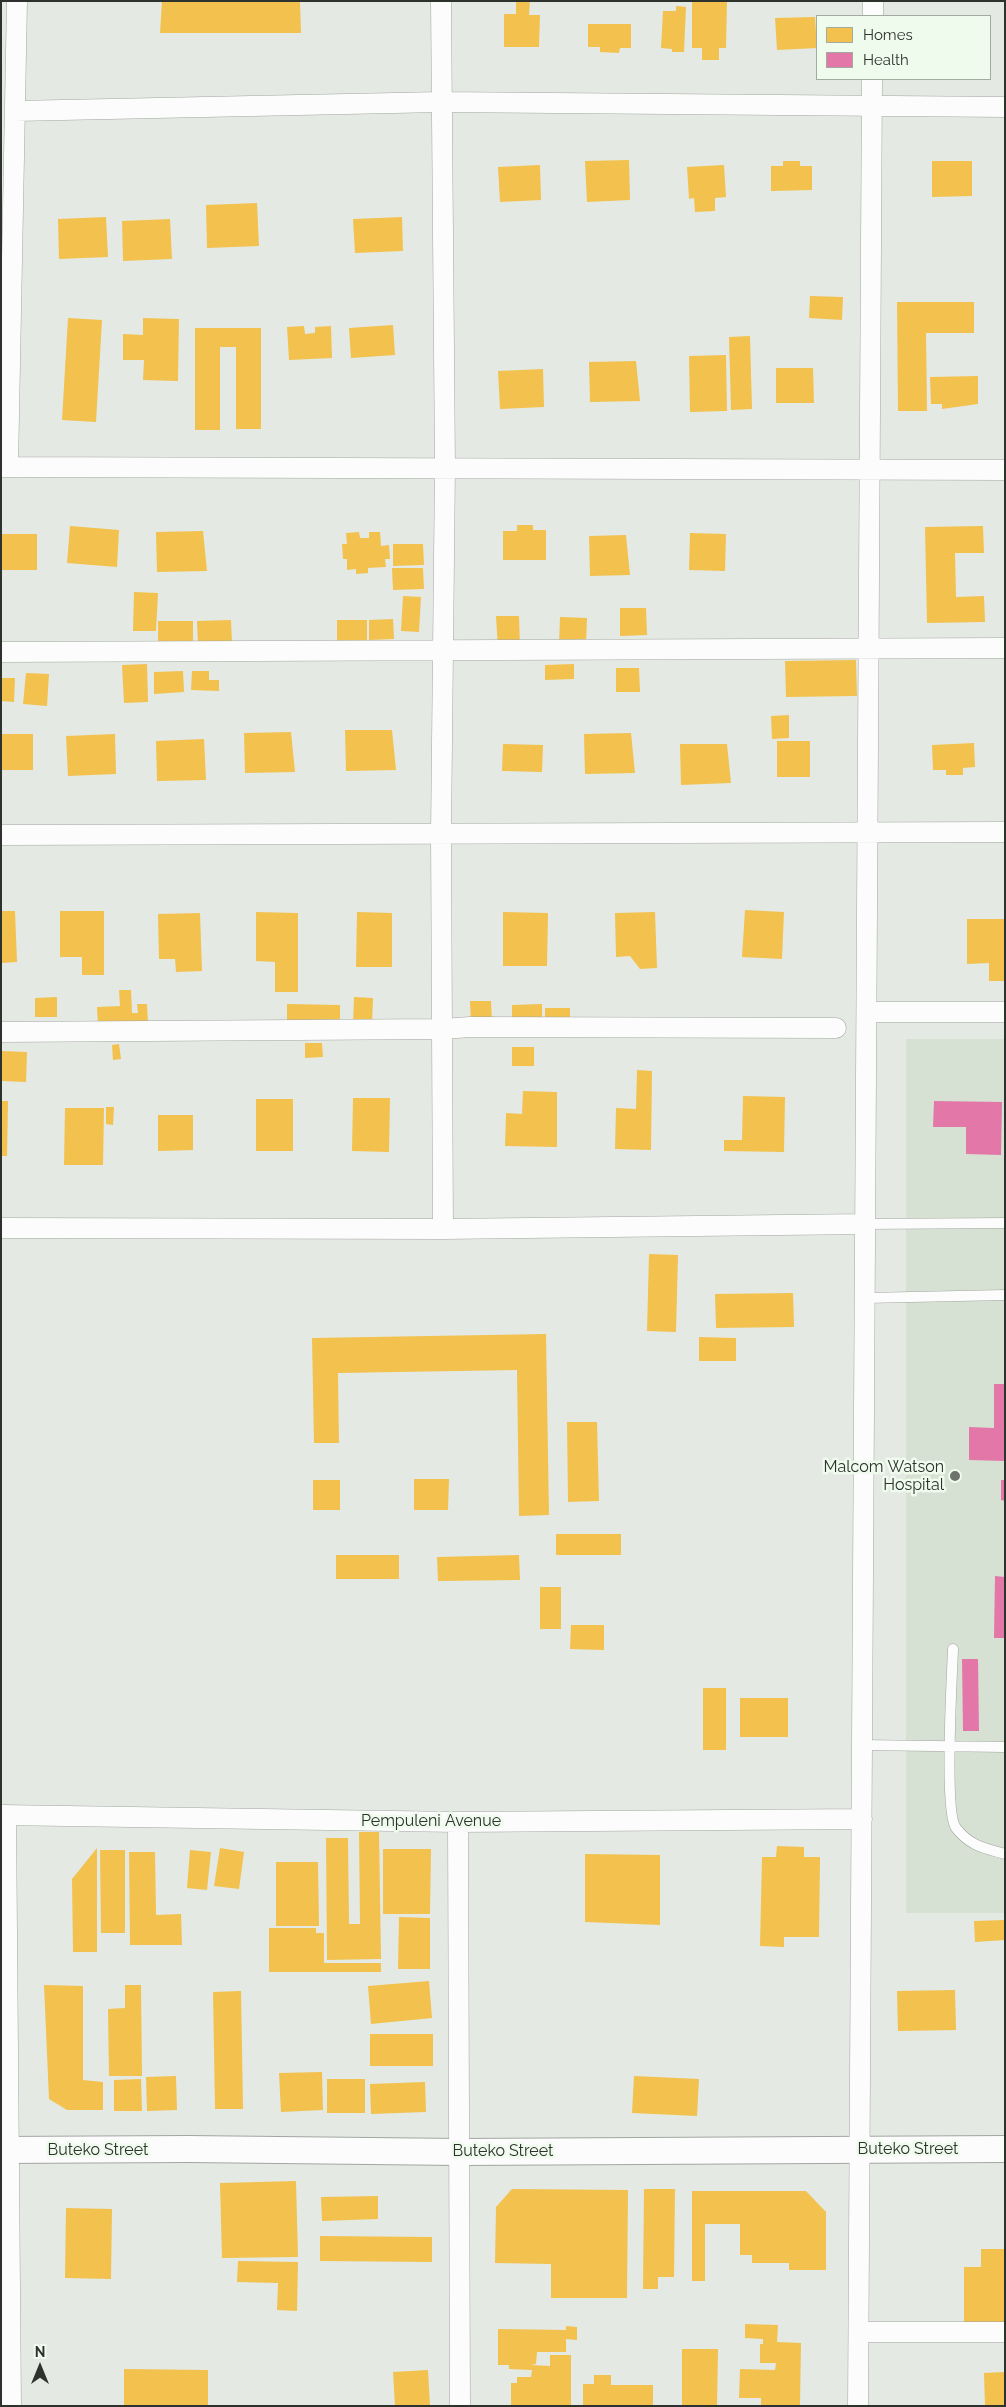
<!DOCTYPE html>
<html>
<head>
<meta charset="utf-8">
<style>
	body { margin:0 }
	#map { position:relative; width:1006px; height:2407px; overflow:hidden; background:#e4eae3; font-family:Raleway,sans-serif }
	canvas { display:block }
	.frame { position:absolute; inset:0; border:2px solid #2e322d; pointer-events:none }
	.legend { position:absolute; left:816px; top:15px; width:175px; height:65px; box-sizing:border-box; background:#effbed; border:1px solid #a2aba0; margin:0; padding:6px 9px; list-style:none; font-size:15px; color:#2e322d }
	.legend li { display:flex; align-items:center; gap:10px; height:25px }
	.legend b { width:25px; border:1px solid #a2aba0 }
	.north { position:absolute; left:15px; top:2342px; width:50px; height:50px; -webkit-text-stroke:4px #effbed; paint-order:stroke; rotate:0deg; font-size:14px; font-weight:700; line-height:20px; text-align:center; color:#2e322d }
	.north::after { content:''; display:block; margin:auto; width:18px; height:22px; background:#2e322d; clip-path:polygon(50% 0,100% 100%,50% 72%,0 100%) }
</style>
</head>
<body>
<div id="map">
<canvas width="1006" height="2407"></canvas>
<div class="frame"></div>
<ul class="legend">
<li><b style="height:14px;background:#f2c14e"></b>Homes</li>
<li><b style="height:14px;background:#e377a8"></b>Health</li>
</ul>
<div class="north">N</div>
</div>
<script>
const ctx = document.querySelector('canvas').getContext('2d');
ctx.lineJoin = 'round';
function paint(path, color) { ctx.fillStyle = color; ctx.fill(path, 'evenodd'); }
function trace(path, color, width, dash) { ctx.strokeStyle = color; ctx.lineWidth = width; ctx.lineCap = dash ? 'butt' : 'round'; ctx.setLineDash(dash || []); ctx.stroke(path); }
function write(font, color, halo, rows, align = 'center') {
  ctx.font = font + ' Raleway,sans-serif'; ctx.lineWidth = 5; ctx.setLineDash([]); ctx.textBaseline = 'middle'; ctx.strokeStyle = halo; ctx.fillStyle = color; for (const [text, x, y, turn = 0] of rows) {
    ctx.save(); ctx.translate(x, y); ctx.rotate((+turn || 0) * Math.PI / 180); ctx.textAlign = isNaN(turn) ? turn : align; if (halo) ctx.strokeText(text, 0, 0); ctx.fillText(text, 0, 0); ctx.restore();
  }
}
paint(new Path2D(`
	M906,1039H1005V1913H906Z`), '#d6e1d3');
paint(new Path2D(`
	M162,1H300L301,33H160Z
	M516,1H530L529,15H540L539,47H504V14H516Z
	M692,1H727L726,48H719V60H702V48H692Z
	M676,6L686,7L684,52H672V49L661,48L663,11H676Z
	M815,17L817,48L777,50L775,18Z
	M588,24H631V48H620L619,53L600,52V47H588Z
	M629,160L630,200L587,202L585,161Z
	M783,161H800V166H812V190L771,191V166H783Z
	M932,161H972V196L932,197Z
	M540,165L541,200L500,202L498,167Z
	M724,165L726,197L715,198V211L695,212L694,198L689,199L687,167Z
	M257,203L259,246L207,248L206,205Z
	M106,217L108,257L59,259L58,219Z
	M402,217L403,251L355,253L353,219Z
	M170,219L172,259L123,261L122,221Z
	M810,296L843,297L842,320L809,318Z
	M897,302H974V333H926L927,411H898Z
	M68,318L102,320L96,422L62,420Z
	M143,318L179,319L178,381L143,380L144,360H123V334L143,335Z
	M393,325L395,355L351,358L349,328Z
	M304,326L305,334L315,333V327L331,326L332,358L289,360L287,327Z
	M195,328H261V429H236V347H220V430H195Z
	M750,336L752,409L731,410L729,337Z
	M726,355L727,411L690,412L689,356Z
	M636,361L640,401L590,402L589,362Z
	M776,368H813L814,403H776Z
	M543,369L544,407L500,409L498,371Z
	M978,376V404L942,409V404H931L930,377Z
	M517,525H533V530H546V560H503V531H517Z
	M70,526L119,530L117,567L67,563Z
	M983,526L984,553H955L956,597L984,596L985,622L927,623L925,527Z
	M203,531L207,571L157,572L156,532Z
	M359,532L360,538H369V532H380L381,546L389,545L390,559H385L386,567L368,568V573L356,574V569L347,570V559H343L342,544H347L346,533Z
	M690,533L726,534L725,571L689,570Z
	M1,534H37V570H1Z
	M626,535L630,575L590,576L589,536Z
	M393,544H423L424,565L393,566Z
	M392,568H423L424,589L393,590Z
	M134,592L158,593L156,631H133Z
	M403,596L421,597L419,632L401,631Z
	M620,608H646L647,635L620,636Z
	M496,616H519L520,648L498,649Z
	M560,617L587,618L586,646H559Z
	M393,619L394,639L369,640V620Z
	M231,620L232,644L198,645L197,621Z
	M337,620H367V641H337Z
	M158,621H193V641H158Z
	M856,660L857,696L786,697L785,661Z
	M147,664L148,702L124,703L122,665Z
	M574,664V679L545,680V665Z
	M616,668H639L640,692H616Z
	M183,671L184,692L154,694V672Z
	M192,671H209V680H219V691L191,690Z
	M26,673L49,674L47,706L23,704Z
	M1,678H15L14,702L1,701Z
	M789,715V738L772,739L771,716Z
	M345,730H392L396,770L346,771Z
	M291,732L295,772L245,773L244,733Z
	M631,733L635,773L585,774L584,734Z
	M1,734H33V770H1Z
	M115,734L116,774L68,776L66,736Z
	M204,739L206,780L157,781L156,741Z
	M777,741H810V777H777Z
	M974,743L975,767L963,768V775H946V770H933L932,745Z
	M503,744L543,745L542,772L502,771Z
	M680,744H727L731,783L681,785Z
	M745,910L784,912L782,959L742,957Z
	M1,911H15L17,962L1,963Z
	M60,911H104V975H82V957H60Z
	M256,912L298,913V992H275V962L256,961Z
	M357,912L392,913V967H356Z
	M503,912L548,913L547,966H503Z
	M655,912L657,968L640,969L630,956L616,957L615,913Z
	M200,913L202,971L176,972L175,959H159L158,914Z
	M967,919H1005V981H989V963L967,964Z
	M119,990H131L132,1013H138L137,1004H147L148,1022L98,1024L97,1007L120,1006Z
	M57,997V1017H35V998Z
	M354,997L373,998L372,1025H353Z
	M470,1001H491L492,1022L471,1023Z
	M287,1004L340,1005V1024L287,1023Z
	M542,1004V1023H512V1005Z
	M545,1008H570V1023L545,1024Z
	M305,1043H322L323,1057L305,1058Z
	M119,1044L121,1059L113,1060L112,1045Z
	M512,1047H534V1066H512Z
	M1,1051L27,1052L26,1082L1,1081Z
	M637,1070L652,1071L651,1150L615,1149L616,1108L636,1109Z
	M523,1091L557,1092V1147L505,1146L506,1113L522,1114Z
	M743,1096L785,1097L784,1152L724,1151V1140H742Z
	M353,1098H390L389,1152L352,1151Z
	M256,1099H293V1151H256Z
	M1,1101H8L7,1156H1Z
	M106,1107H114L113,1125L106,1124Z
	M65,1108H104L103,1165H64Z
	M158,1115H193V1150L158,1151Z
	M649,1254L678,1255L676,1332L647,1331Z
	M793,1293L794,1327L716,1328L715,1294Z
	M546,1334L549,1515L519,1516L517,1370L338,1373L339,1443H314L312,1338Z
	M699,1337L736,1338V1361H699Z
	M567,1422H597L599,1501L568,1502Z
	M414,1479H449L448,1510H414Z
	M313,1480H340V1510H313Z
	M556,1534H621V1555H556Z
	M336,1555H399V1579H336Z
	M519,1555L520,1580L438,1581L437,1557Z
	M540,1587H561V1629H540Z
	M571,1625H604V1650L570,1649Z
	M703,1688H726V1750H703Z
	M740,1698H788V1737H740Z
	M359,1832H379L381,1959L327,1960L326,1838H348L349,1924H360Z
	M777,1846L804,1847V1857H820L819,1937H784V1947L760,1946L762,1857H776Z
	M97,1848V1952H73L72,1879Z
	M220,1848L244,1852L239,1889L214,1886Z
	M383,1849H431L430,1914H383Z
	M100,1850H125V1933H101Z
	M190,1850L211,1852L207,1890L187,1888Z
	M129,1852H155L156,1915L181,1914L182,1945H130Z
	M585,1854L660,1855V1925L585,1922Z
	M276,1862H318L319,1926H276Z
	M399,1917L430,1918V1969H398Z
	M1005,1920V1940L975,1942L974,1921Z
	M269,1928H316V1933H324V1963H381V1972H269Z
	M429,1981L432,2018L371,2024L368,1986Z
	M44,1985L83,1986V2080L103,2082V2110H67L49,2099Z
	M125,1985H141L142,2076H109L108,2009L125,2008Z
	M955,1990L956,2030L898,2031L897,1991Z
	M241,1991L243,2109H215L213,1992Z
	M370,2034H433V2066H370Z
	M322,2072L323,2110L281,2112L279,2073Z
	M176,2076L177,2110L147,2111L146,2077Z
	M634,2076L699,2079L697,2116L632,2113Z
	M141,2079L142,2111H114V2080Z
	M327,2079H365V2113H327Z
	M425,2082L426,2112L371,2114L370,2084Z
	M296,2181L298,2257L222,2258L220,2183Z
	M512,2189L628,2190L627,2298H551V2264L495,2263L496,2207Z
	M644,2189H675L674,2277H658V2289H643Z
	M692,2191H806L826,2212V2270H789V2263H752V2255H740V2224H705V2281H692Z
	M378,2196V2219L322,2221L321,2197Z
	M66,2208L112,2209L111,2279L65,2278Z
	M320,2236L432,2237V2262L320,2261Z
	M981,2249H1005V2323H964V2267H981Z
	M238,2261L298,2262L297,2311L277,2310L278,2283L237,2282Z
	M745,2324L778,2325L777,2342L801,2343L800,2406H761V2398H739L740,2369L775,2370L776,2363H760V2344H763V2339L745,2338Z
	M566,2326L577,2327V2340L566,2339V2352H537L536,2364L531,2365L550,2366V2355H571V2406H511V2383H517V2377H531L532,2370L509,2369V2365H498V2329L566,2330Z
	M682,2349H718L717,2406H682Z
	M124,2369L208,2370V2406H124Z
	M428,2370L430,2406H395L393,2372Z
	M1005,2372V2406H985L984,2373Z
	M594,2375H611V2385H653V2406H583V2384H594Z`), '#f2c14e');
paint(new Path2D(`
	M934,1101L1002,1102L1001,1155L966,1154V1127H933Z
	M994,1384H1005V1461L969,1460V1427L994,1428Z
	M1001,1480H1005V1501L1001,1500Z
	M995,1576L1005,1577V1638H994Z
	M962,1659H978L979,1731H963Z`), '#e377a8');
const service = new Path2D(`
	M866,1224L1005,1223
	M865,1298L1005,1295
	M953,1649C952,1676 944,1813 956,1828C970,1846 984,1848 1005,1854
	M862,1745L1005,1747`);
const minor = new Path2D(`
	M441,1L445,467L441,834L443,1229
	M873,16V1
	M15,111L441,102L1005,107
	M1,467L1005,470
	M8,467L17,1
	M1,652L1005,648
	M1,835L1005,832
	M867,1012H1005
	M1,1032L443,1029L470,1027L836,1028
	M1,1228L443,1229L866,1224
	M1,1815L458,1822L862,1819
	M6,1815L11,2406
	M458,1822L460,2406
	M859,2332H1005
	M858,2406L872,79`);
const tertiary = new Path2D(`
	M1,2150L188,2149L460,2152L1005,2149`);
trace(service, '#a2a6a1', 11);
trace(minor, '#a2a6a1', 21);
trace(tertiary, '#a2a6a1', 28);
trace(service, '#fbfcfb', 10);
trace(minor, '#fbfcfb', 20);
trace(tertiary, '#fbfcfb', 26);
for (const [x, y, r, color] of [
	[955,1476,6,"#6e726d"]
]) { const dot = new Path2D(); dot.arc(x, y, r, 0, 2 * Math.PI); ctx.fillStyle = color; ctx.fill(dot); trace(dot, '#effbed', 2); }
write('16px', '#2e322d', '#effbed', [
	["Malcom Watson",944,1467],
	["Hospital",944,1485]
], 'right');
write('16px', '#2e322d', '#effbed', [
	["Pempuleni Avenue",431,1821],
	["Buteko Street",908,2149],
	["Buteko Street",98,2150],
	["Buteko Street",503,2151]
]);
</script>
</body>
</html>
